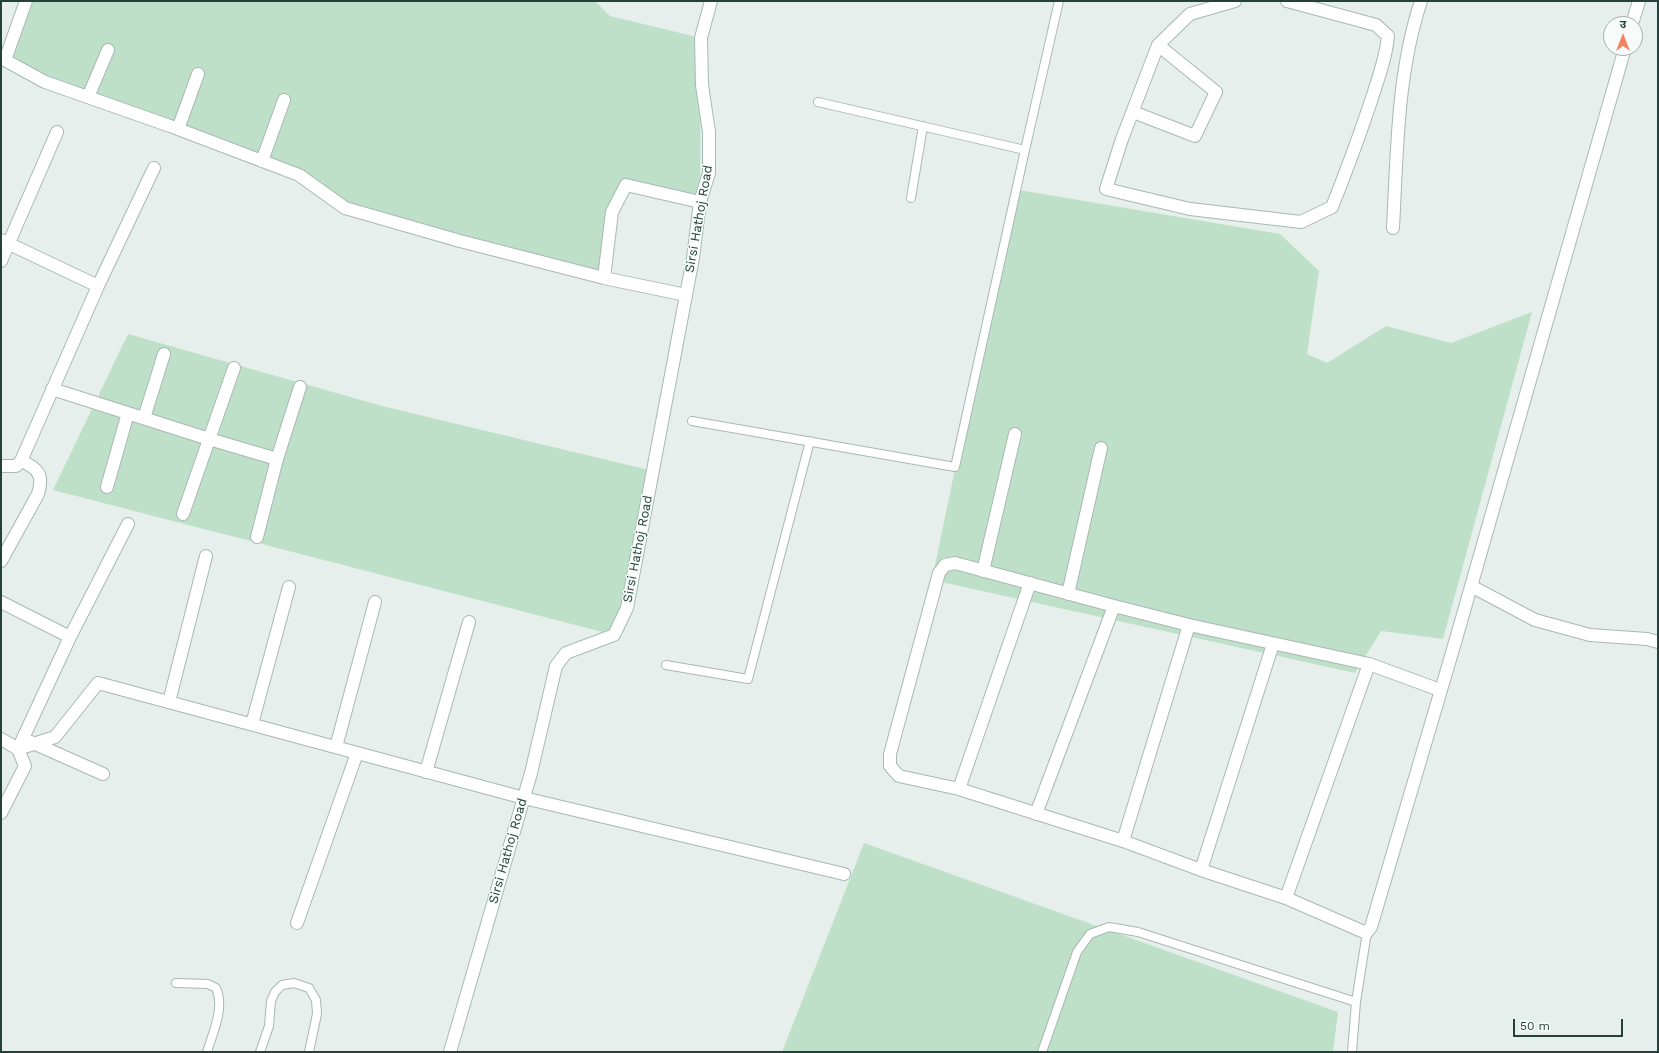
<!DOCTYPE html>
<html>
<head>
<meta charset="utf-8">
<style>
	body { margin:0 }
	#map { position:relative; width:1659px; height:1053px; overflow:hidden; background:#e6efeb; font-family:"Work Sans","Noto Sans Devanagari",sans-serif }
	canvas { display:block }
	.frame { position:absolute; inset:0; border:2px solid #24423a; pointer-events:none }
	.north { position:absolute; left:1603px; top:16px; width:40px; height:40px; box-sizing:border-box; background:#f7fbf9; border:1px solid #a3b1ad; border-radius:50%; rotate:0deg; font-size:11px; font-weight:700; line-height:16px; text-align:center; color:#24423a }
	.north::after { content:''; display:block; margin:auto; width:14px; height:18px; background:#f4845f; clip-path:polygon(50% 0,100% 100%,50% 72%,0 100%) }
	.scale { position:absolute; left:1513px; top:1019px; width:110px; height:18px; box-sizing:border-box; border:2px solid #24423a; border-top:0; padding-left:5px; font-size:12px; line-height:14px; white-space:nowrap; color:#24423a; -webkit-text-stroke:3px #f7fbf9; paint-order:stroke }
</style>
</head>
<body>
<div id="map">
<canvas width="1659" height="1053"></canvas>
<div class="frame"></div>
<div class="north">उ</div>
<div class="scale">50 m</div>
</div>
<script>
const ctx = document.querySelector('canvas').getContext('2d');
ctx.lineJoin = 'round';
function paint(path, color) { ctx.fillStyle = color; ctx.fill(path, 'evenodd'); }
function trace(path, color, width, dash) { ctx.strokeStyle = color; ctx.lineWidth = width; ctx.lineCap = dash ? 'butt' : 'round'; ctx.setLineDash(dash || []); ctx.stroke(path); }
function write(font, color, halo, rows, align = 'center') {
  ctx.font = font + ' "Work Sans",sans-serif'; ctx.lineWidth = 3; ctx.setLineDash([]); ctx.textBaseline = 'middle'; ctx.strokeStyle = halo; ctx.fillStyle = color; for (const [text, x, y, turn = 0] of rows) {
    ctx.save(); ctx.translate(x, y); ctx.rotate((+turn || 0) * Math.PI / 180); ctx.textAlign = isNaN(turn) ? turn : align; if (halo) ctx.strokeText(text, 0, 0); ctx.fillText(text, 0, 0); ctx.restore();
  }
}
paint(new Path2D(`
	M26,1H595L610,16L701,38L700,202L626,185L612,212L604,278L345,208L299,175L5,60Z
	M1013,189L1280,234L1319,271L1307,354L1327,363L1386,326L1451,343L1532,312L1443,639L1381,631L1355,673L932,580Z
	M128,334L382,406L653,471L614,635L53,490Z
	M864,843L1338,1012L1333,1052H782Z`), '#bfe0c8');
const lane = new Path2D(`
	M818,102L1025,150L1059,1
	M911,198L923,126
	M692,421L955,467L1025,150
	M666,665L748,679L810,441
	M176,983L208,984L216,988C225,1008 213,1032 207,1052
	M260,1052L269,1026L271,1001L275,992L282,985L294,983L309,988L316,1000L317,1014L309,1052
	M1042,1052L1077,952L1090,934L1109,927L1138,932L1356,1002
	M1352,1052L1356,1002L1367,932`);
const street = new Path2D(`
	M1235,1L1190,14L1158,45L1122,139L1106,189L1190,209L1301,222L1332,207C1346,172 1359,137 1371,101C1378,79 1386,58 1388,36L1376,25L1287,1
	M1632,24L1639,1
	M1,58L45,82L170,126L299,175L345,208L460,241L604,278L686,295
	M5,60L26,1
	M88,97L108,50
	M1133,112L1195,136L1216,92L1158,45
	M178,129L198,74
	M262,161L284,100
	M1393,228C1397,153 1397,73 1421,1
	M1,240L98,286L21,461L16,466H1
	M1,261L57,132
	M604,278L612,212L626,185L700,202
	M98,286L154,168
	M52,389L209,439L277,459L300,387
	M144,418L164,354
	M107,487L128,413
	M183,514L234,368
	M257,537L277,459
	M1,561L38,494C44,475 38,468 21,461
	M983,571L1015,434
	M1471,586L1535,620L1590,635L1647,639L1658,642
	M1068,594L1101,448
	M1,602L70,637
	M1440,690L1369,664L1189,625L1114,606L955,563L945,565L939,573L890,754V766L899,776L959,789L1123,841L1201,870L1286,898L1364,932H1367L1371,927L1454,646L1625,48
	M169,702L206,556
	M252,724L289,587
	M1,739L18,749L25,766L1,813
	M31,742L103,774
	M336,747L375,602
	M18,749L55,737L98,683L524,798L844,874
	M18,749L70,637L128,524
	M426,772L469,622
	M959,789L1030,583
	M1036,814L1114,606
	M1123,841L1189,625
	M1201,870L1273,644
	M1286,898L1369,664
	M297,923L357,753`);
const secondary = new Path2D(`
	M450,1052L531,773L556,666L566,653L614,635L627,608L693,258L700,202L709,173V132L702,85L701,38L711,1`);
trace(lane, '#a8b8b2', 10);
trace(street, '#a8b8b2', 14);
trace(secondary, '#a4bbb3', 14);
trace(lane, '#fff', 8);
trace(street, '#fff', 12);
trace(secondary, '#fff', 12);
write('13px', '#24423a', '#f7fbf9', [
	["Sirsi Hathoj Road",699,219,-80],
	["Sirsi Hathoj Road",638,549,-79],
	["Sirsi Hathoj Road",508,851,-74]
]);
</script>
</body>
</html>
